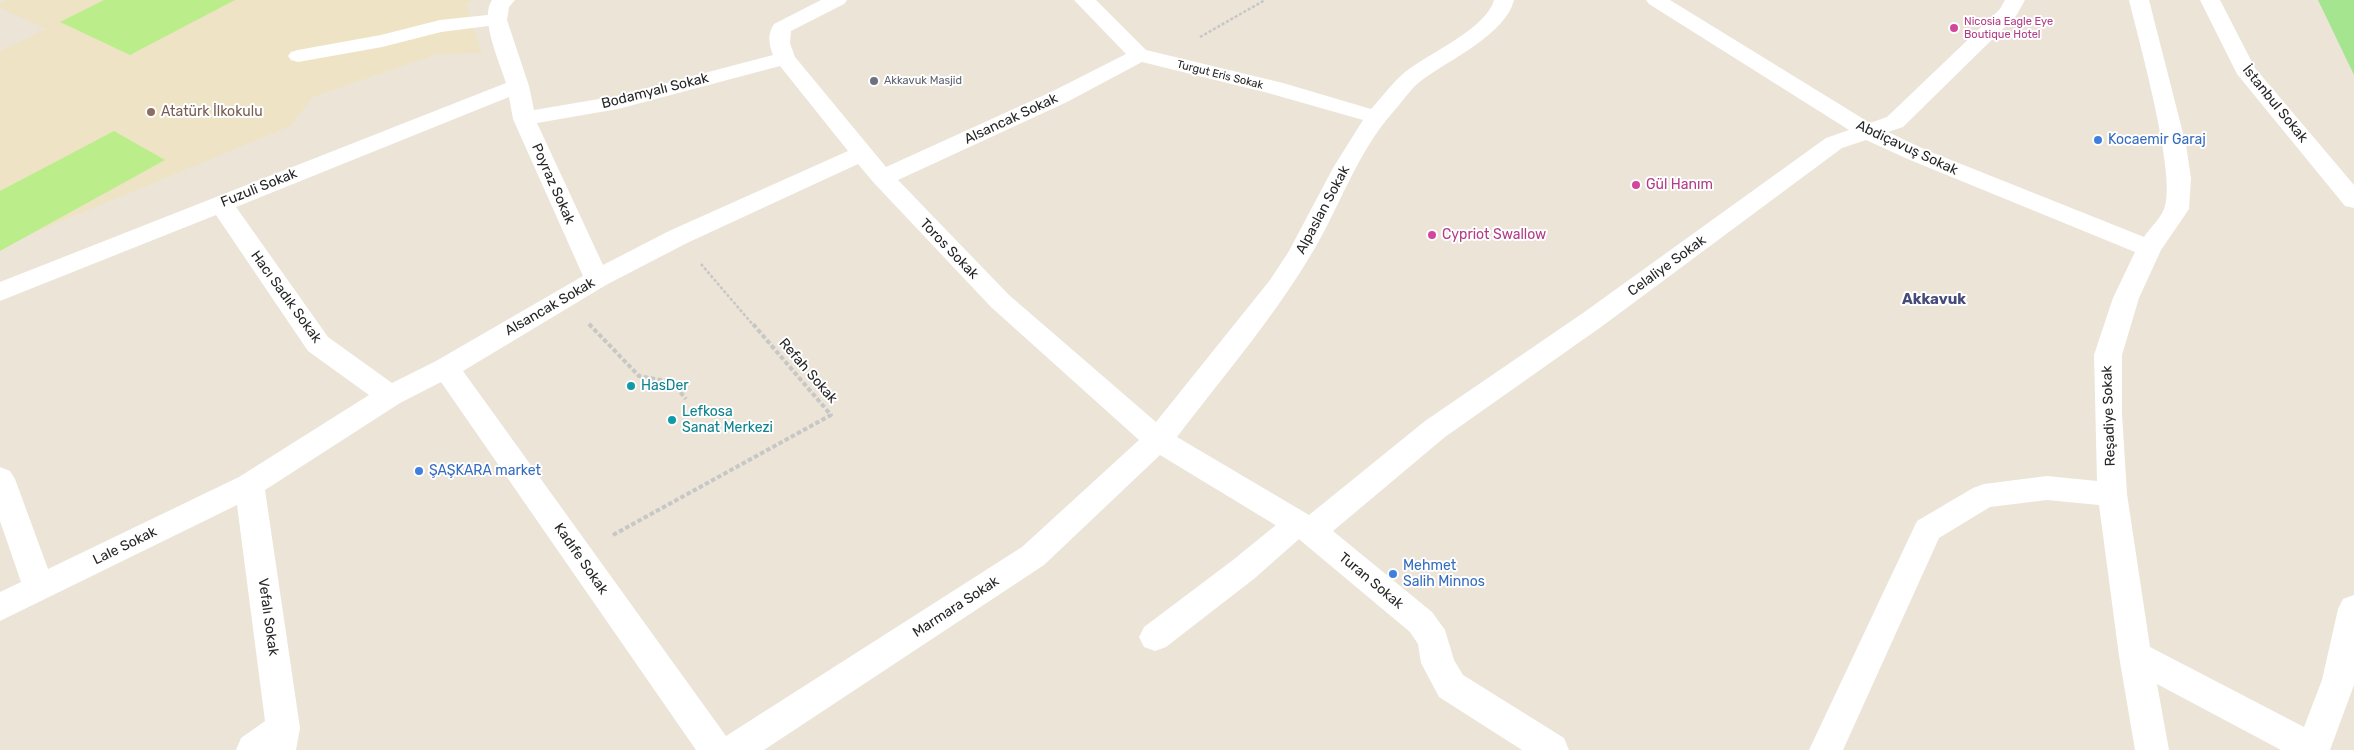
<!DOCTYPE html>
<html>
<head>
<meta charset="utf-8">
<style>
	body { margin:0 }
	canvas { display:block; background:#ebe4d7 }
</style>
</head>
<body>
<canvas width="2354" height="750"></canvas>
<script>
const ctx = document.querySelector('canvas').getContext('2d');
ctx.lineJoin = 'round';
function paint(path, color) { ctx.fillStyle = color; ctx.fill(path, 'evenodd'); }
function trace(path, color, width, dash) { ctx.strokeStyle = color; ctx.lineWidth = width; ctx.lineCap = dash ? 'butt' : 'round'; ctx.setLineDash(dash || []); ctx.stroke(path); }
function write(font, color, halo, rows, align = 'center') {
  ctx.font = font + ' Rubik,sans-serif'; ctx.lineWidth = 4; ctx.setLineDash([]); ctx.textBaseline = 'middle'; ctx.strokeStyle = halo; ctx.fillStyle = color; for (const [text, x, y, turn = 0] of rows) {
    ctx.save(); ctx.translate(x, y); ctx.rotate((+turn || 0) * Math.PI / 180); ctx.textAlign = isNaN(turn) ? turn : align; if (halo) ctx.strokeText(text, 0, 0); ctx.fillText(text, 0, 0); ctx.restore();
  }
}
paint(new Path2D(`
	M7,0H474L466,4L482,53L437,54L313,97L290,126L0,247V51L46,29L0,8V3Z`), '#eee4c5');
paint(new Path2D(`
	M2318,0H2354V75Z`), '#a6e590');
paint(new Path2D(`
	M104,0H235L130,55L60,22Z
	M114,131L165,160L0,251V191Z`), '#bced8b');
trace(new Path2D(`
	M1200,37L1265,0
	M701,264L754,326
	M589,324L591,326`), '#c7c7c7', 2.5, [3, 2]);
trace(new Path2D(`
	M589,324L639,376L672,382L686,399
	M613,535L831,415L753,324`), '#c7c7c7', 4, [4.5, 2.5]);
paint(new Path2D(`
	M497,14L504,16L507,20L504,24L441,32L382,47L298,62L291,60L288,56L291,52L298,50L381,35L440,20Z
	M1297,512L1307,516L1311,524L1307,532L1255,578L1166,647L1155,651L1144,647L1139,637L1144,627L1233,560L1287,516Z`), '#fff');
paint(new Path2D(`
	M492,0H515L509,7L507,20L529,86L534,110L617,96L773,55C769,44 767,34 774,24L821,0H847L844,4L791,31L790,43L795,57L886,167L1051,92L1126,54L1074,0H1096L1146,50L1283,83L1371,109C1382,97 1393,82 1405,72C1429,53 1486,29 1494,0H1514C1506,34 1449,60 1422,80C1411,88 1403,101 1394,111C1356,153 1339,210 1309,258C1271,321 1222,378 1177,437L1309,515L1425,421L1583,313L1826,138L1849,130L1649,4L1646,0H1670L1870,123L1887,117L2000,9L2005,0H2025L2016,16L1903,127L1888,132L1926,150L2144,237C2150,228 2160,219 2164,209C2178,179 2138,38 2129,0H2149L2186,145L2191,178L2189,209L2161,250L2139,298L2122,355V414L2127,494L2150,647L2304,727L2322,680L2338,609L2343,599L2354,595V685L2330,750H2281L2157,684L2169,750H2135L2119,656L2099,505L2047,500L1990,507L1939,538L1843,750H1809L1917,521L1973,488L1984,484L2047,476L2097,481L2094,355L2113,298L2135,252L1910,160L1866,140L1842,148L1601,327L1445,437L1333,531L1432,612L1445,630L1454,660L1463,675L1564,738L1569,750H1522L1439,697L1421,663L1418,644L1410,632L1300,540L1160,455L1044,565L764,750H696L441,382L400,403L265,490L300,728L296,750H236L241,738L265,721L237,505L0,621V592L21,582L0,521V467L10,471L15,479L48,569L239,477L369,395L308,351L216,215L0,301V282L506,83C500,63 479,18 492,0ZM1142,62L1268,93L1363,120L1333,168L1289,251L1270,280L1156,422L1009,295L898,180L1067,102ZM780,66L848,151L669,231L603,265L537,123L618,109ZM509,97L513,119L583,276L436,361L392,383L328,337L236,207ZM858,164L874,183L991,307L1139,440L1022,547L726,736L463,371L606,285L687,243Z
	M2200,0H2220L2255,68L2354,185V208L2345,206L2237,74Z`), '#fff');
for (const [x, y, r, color] of [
	[1954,28,5,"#d1479c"],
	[874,81,5,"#6b7280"],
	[151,112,5,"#8d6e63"],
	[2098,140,5,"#3f7fe0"],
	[1636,185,5,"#d1479c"],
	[1432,235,5,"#d1479c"],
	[631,386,5,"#0f9aa8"],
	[672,420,5,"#0f9aa8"],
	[419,471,5,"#3f7fe0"],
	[1393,574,5,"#3f7fe0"]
]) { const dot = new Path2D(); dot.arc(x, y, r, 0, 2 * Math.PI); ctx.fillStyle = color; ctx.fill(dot); trace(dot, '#fff', 2); }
write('11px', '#b23c85', '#fff', [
	["Nicosia Eagle Eye",1964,22],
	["Boutique Hotel",1964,35]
], 'left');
write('11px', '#272727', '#fff', [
	["Turgut Eris Sokak",1220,75,14]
]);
write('11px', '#5b616d', '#fff', [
	["Akkavuk Masjid",884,81]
], 'left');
write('14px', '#272727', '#fff', [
	["Bodamyalı Sokak",655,91,-14],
	["İstanbul Sokak",2275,104,51],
	["Alsancak Sokak",1011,119,-25],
	["Abdiçavuş Sokak",1907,148,25],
	["Poyraz Sokak",553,184,66],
	["Fuzuli Sokak",259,188,-22],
	["Alpaslan Sokak",1323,210,-62],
	["Toros Sokak",949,249,46],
	["Celaliye Sokak",1667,266,-36],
	["Hacı Sadık Sokak",286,297,54],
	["Alsancak Sokak",550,307,-30],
	["Refah Sokak",808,371,49],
	["Reşadiye Sokak",2109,416,-92],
	["Lale Sokak",125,546,-26],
	["Kadıfe Sokak",581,559,55],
	["Turan Sokak",1371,581,40],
	["Marmara Sokak",956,607,-33],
	["Vefalı Sokak",268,617,82]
]);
write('14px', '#785e54', '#fff', [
	["Atatürk İlkokulu",161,112]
], 'left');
write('14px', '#366cbe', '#fff', [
	["Kocaemir Garaj",2108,140],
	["ŞAŞKARA market",429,471],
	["Mehmet",1403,566],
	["Salih Minnos",1403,582]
], 'left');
write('14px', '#b23c85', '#fff', [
	["Gül Hanım",1646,185],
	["Cypriot Swallow",1442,235]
], 'left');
write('14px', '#0d838f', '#fff', [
	["HasDer",641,386],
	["Lefkosa",682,412],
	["Sanat Merkezi",682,428]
], 'left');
write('bold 15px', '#464b79', '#fff', [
	["Akkavuk",1934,300]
]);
</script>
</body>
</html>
